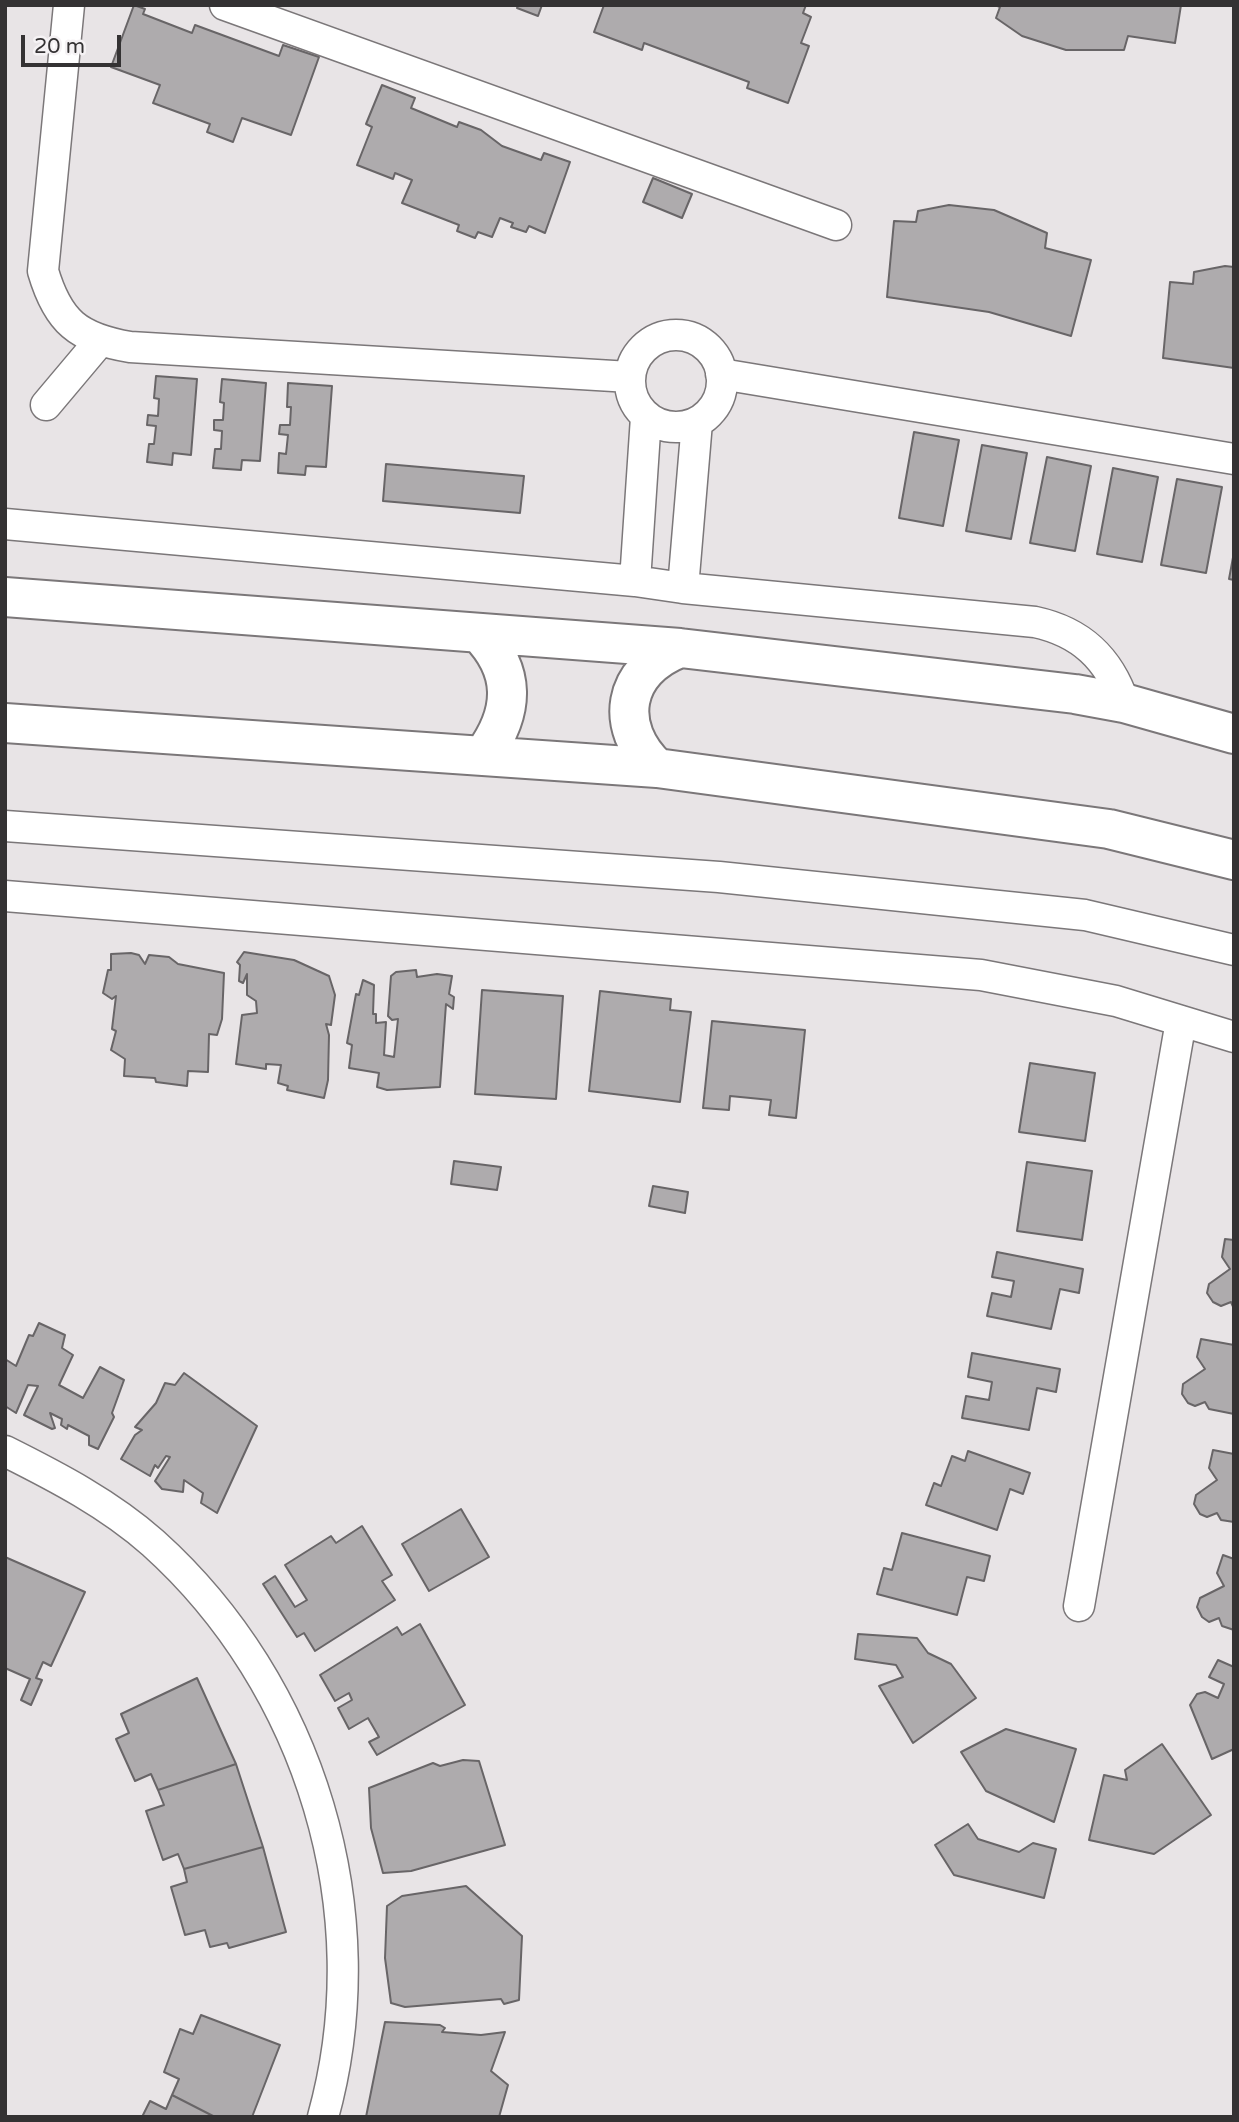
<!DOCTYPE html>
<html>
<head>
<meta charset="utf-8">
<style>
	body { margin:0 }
	#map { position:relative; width:1239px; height:2122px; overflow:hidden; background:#e8e4e6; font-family:"Varela Round",sans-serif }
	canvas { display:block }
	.frame { position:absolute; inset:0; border:7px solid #343233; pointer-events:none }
	.scale { position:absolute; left:21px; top:35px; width:100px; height:32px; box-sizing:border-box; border:4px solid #343233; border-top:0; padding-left:9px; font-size:21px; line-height:24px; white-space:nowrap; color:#343233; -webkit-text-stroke:5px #f5f2f4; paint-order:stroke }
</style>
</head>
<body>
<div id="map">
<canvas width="1239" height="2122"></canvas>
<div class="frame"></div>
<div class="scale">20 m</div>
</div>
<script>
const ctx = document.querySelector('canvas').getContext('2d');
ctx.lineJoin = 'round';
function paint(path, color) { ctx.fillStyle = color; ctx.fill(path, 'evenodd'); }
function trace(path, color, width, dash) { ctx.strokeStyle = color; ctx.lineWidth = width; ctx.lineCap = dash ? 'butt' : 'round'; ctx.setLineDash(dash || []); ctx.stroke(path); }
const building = new Path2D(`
	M134,5L145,9L143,14L192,33L195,25L279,56L283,45L319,57L291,135L242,118L233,142L207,132L210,124L153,103L160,85L111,67Z
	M518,5H542L538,16L517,8Z
	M604,5H806L803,13L811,17L801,43L809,46L788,103L747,88L749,82L644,43L642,50L594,32Z
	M995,5H1181L1175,43L1128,36L1124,50H1066L1022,36L996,18L1000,7Z
	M382,85L415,98L411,108L457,127L459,122L481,130L502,146L541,160L544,153L570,162L545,233L529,226L526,232L511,227L513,223L500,218L492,237L478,232L475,238L457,231L459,225L402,203L412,180L395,173L393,179L357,165L372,127L366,124Z
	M653,178L692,194L682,218L643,202Z
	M949,205L994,210L1047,233L1045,248L1091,260L1071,336L989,312L887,297L894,221L916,222L918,211Z
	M1225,266L1234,267V368L1163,358L1170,282L1193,284L1194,272Z
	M156,376L197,379L191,455L173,453L172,465L147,462L149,444H154L156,426L147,425L148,415L158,416L159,399L154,398Z
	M222,379L266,383L260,461L242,460L241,470L213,468L215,449H221L222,431L214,430V420H223L224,403L220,402Z
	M288,383L332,386L326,467L306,466L305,475L278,473L279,453L286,454L288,435L279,434L280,425H290L291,407H287Z
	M914,432L959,440L943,526L899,518Z
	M982,445L1027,453L1011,539L966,531Z
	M1047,457L1091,466L1075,551L1030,543Z
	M386,464L524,476L520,513L383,501Z
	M1113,468L1158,477L1142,562L1097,554Z
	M1177,479L1222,487L1206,573L1161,565Z
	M1234,552V580L1229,579Z
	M244,952L294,960L329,976L335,995L331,1025L326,1024L329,1035L328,1080L324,1098L287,1090L288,1086L278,1083L281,1065L266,1064V1069L236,1064L242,1015L257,1013L256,1001L247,995V974L243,983L239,981L240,965L237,962Z
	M131,953L139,955L145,964L149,955L169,957L178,964L224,973L222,1019L217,1035L209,1034L208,1072L188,1071L187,1086L156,1082L155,1078L124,1076L125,1059L111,1050L116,1031L112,1029L116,996L112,999L103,993L108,970H111V954Z
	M416,970L417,977L437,974L452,976L449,994L454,997L453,1009L446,1004L440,1087L387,1090L377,1087L379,1073L349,1068L352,1045L347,1043L356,994L359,995L363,980L374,985L373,1014H376V1023L386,1022L384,1055L394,1057L398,1019L392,1020L388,1016L391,976L396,972Z
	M482,990L563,996L556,1099L475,1094Z
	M600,991L671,999L670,1010L691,1012L680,1102L589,1091Z
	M712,1021L805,1030L796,1118L769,1115L771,1100L730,1096L729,1110L703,1108Z
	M1030,1063L1095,1073L1085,1141L1019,1132Z
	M454,1161L501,1167L497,1190L451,1184Z
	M1027,1162L1092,1171L1082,1240L1017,1231Z
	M653,1186L688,1192L685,1213L649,1206Z
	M1225,1239L1234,1240V1309L1231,1302L1221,1306L1213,1302L1207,1293L1209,1284L1230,1269L1222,1257Z
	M997,1252L1083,1269L1079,1293L1060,1289L1051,1329L987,1316L992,1293L1011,1297L1014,1281L992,1277Z
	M39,1323L65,1335L62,1348L73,1355L59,1385L83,1398L100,1367L124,1380L112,1413L114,1417L98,1449L89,1445V1436L68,1425L67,1429L61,1425L62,1419L50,1413L55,1428L52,1429L24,1415L38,1386L28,1385L16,1413L5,1406V1359L16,1366L29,1335L33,1336Z
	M1201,1339L1234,1345V1414L1209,1409L1205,1402L1195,1406L1188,1403L1182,1394L1183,1384L1205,1369L1197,1357Z
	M972,1353L1060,1369L1056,1392L1037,1388L1029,1430L962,1418L966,1396L989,1400L992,1382L968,1377Z
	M184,1373L257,1426L217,1513L201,1503L203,1493L184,1480L183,1492L162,1489L155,1481L170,1457L166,1456L158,1468L155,1465L150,1476L121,1459L135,1435L142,1430L135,1427L156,1403L165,1383L175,1385Z
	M1213,1450L1234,1454V1522L1221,1520L1217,1513L1207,1517L1200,1514L1194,1504L1196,1495L1217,1480L1209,1468Z
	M968,1451L1030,1473L1023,1494L1010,1489L997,1530L926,1505L934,1483L941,1486L952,1456L965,1461Z
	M461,1509L489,1557L429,1591L402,1544Z
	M362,1526L392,1575L382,1581L395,1600L315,1651L304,1633L297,1637L263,1584L275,1576L295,1607L307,1600L285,1565L331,1536L336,1543Z
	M902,1533L990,1556L984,1581L967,1577L957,1615L877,1594L884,1568L892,1570Z
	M1223,1555L1234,1559V1630L1222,1626L1219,1618L1209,1622L1202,1617L1197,1607L1200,1598L1224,1586L1217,1573Z
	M5,1557L85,1592L51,1666L43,1662L36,1678L42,1680L31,1705L21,1700L30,1679L5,1668Z
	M420,1624L465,1705L377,1755L369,1742L379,1737L368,1718L349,1729L338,1708L352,1700L349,1693L335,1701L320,1675L397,1627L402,1635Z
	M858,1634L917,1638L928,1653L951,1664L976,1698L913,1743L879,1686L903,1677L896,1665L855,1659Z
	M1218,1660L1234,1667V1749L1212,1759L1190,1705L1197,1694L1205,1692L1218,1698L1224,1684L1209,1677Z
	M197,1678L236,1764L158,1790L151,1774L135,1781L116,1739L129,1733L121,1714Z
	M1006,1729L1076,1749L1054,1822L986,1791L961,1752Z
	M1162,1744L1211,1815L1154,1854L1089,1840L1104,1775L1127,1780L1125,1770Z
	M463,1760L479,1761L505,1845L411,1871L383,1873L371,1828L369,1788L433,1763L440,1766Z
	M236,1764L263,1847L184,1869L178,1854L163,1860L146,1811L164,1805L158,1790Z
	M968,1824L978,1839L1019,1852L1033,1843L1056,1849L1044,1898L954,1875L935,1845Z
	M263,1847L286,1932L229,1948L227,1943L210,1947L205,1930L185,1935L171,1887L187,1882L184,1869Z
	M466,1886L522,1936L519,2000L504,2004L501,1999L405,2007L391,2003L385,1958L387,1906L402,1896Z
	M201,2015L280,2045L252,2117H215L172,2095L179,2079L164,2072L180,2029L193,2034Z
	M385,2022L440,2025L445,2028L442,2032L481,2035L505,2032L491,2071L508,2085L499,2117H366Z
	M172,2095L215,2117H142L150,2101L166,2109Z`);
paint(building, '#aeabad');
trace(building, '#686567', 2);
const minor = new Path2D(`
	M69,5L43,271C58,322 78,338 130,347L630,377
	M225,5L836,225
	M630 381a46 46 0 1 1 92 0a46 46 0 1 1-92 0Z
	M721,374L1234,459
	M46,405L99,342
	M5,524L635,581L683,588L1035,622C1081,632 1109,658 1124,703
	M635,581L646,417
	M683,588L697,422
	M5,826L719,877L1085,915L1234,950
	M5,896L981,975L1116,1001L1234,1037
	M5,1451C57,1477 109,1504 153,1543C311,1685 380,1912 323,2117
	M1079,1606L1181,1021`);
const tertiary = new Path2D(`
	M5,597L680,648L1075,694L1124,703L1234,734
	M479,633C516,671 515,711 484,754
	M5,723L657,768L1109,829L1234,860
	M657,768C613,727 622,670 680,648`);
trace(minor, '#7b7779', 33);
trace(tertiary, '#7b7779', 42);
trace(minor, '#fff', 30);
trace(tertiary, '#fff', 38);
</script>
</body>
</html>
